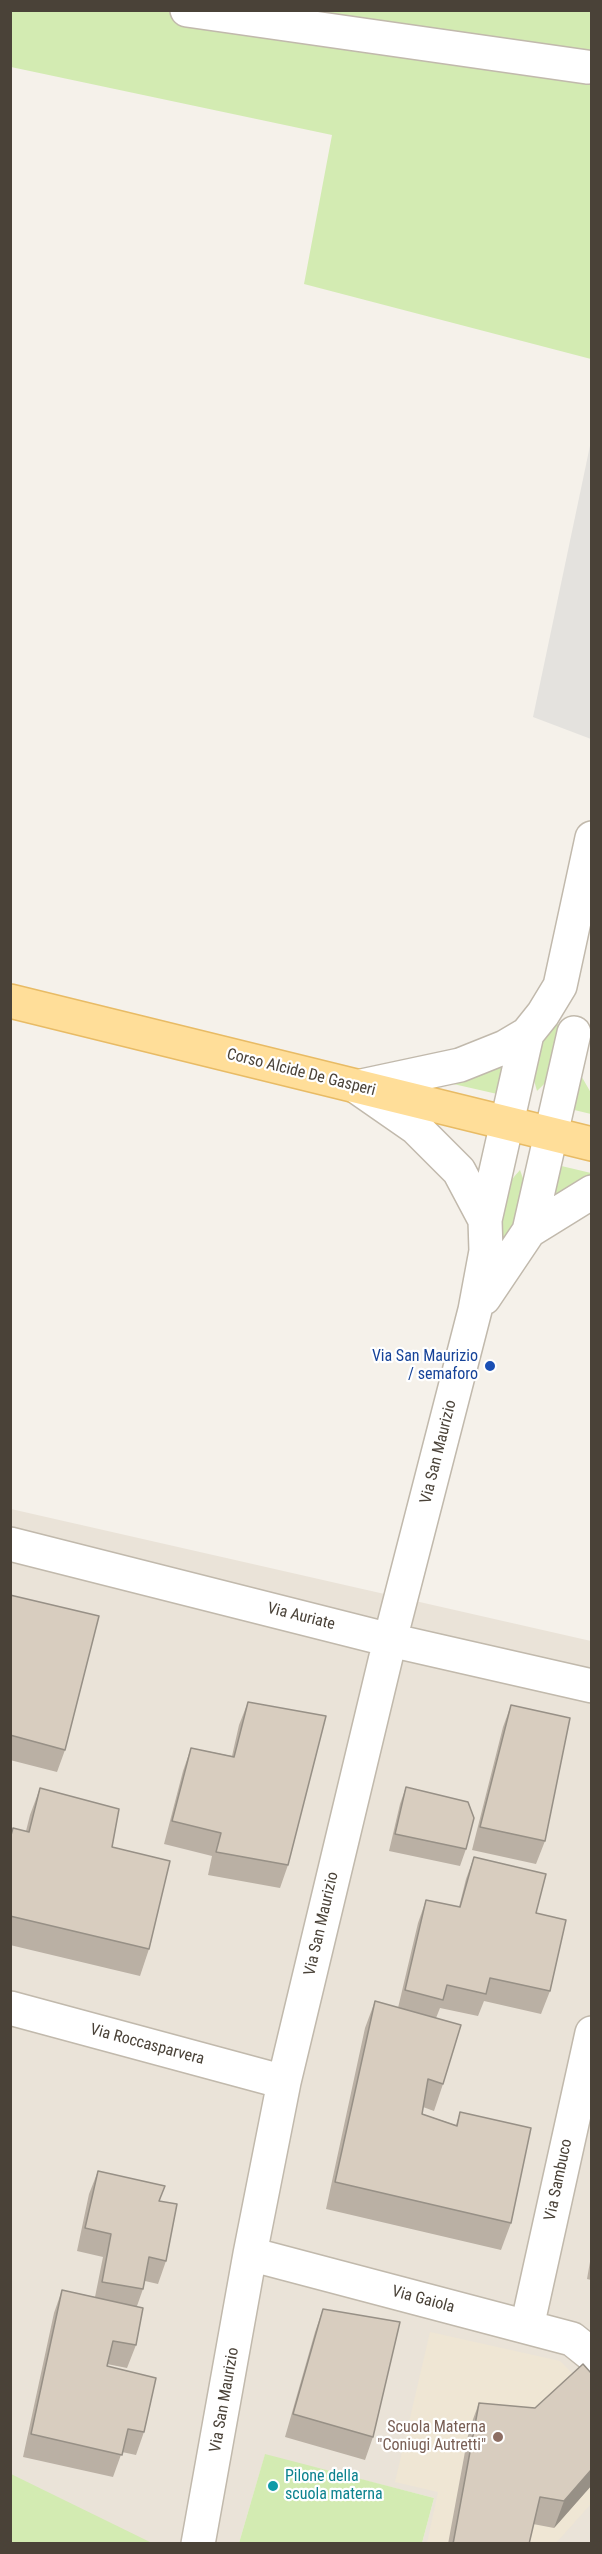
<!DOCTYPE html>
<html>
<head>
<meta charset="utf-8">
<style>
	body { margin:0 }
	#map { position:relative; width:602px; height:2554px; overflow:hidden; background:#f5f1ea; font-family:"Roboto Condensed",sans-serif }
	canvas { display:block }
	.frame { position:absolute; inset:0; border:12px solid #4a4238; pointer-events:none }
</style>
</head>
<body>
<div id="map">
<canvas width="602" height="2554"></canvas>
<div class="frame"></div>
</div>
<script>
const ctx = document.querySelector('canvas').getContext('2d');
ctx.lineJoin = 'round';
function paint(path, color) { ctx.fillStyle = color; ctx.fill(path, 'evenodd'); }
function trace(path, color, width, dash) { ctx.strokeStyle = color; ctx.lineWidth = width; ctx.lineCap = dash ? 'butt' : 'round'; ctx.setLineDash(dash || []); ctx.stroke(path); }
function write(font, color, halo, rows, align = 'center') {
  ctx.font = font + ' "Roboto Condensed",sans-serif'; ctx.lineWidth = 4.5; ctx.setLineDash([]); ctx.textBaseline = 'middle'; ctx.strokeStyle = halo; ctx.fillStyle = color; for (const [text, x, y, turn = 0] of rows) {
    ctx.save(); ctx.translate(x, y); ctx.rotate((+turn || 0) * Math.PI / 180); ctx.textAlign = isNaN(turn) ? turn : align; if (halo) ctx.strokeText(text, 0, 0); ctx.fillText(text, 0, 0); ctx.restore();
  }
}
paint(new Path2D(`
	M11,1509L591,1641V2543H422L434,2498L265,2455L239,2543L11,2544Z`), '#eae3d8');
paint(new Path2D(`
	M430,2332L560,2361L591,2392V2504L556,2543H427L438,2492L395,2482Z`), '#efe6d4');
paint(new Path2D(`
	M11,11H591V359L304,284L332,135L11,67Z
	M556,1014C562,1050 567,1064 537,1091L532,1073L539,1033Z
	M511,1054L506,1096L449,1083Z
	M579,1072L591,1093V1114L570,1109Z
	M553,1164L591,1173V1180L545,1202Z
	M520,1170L526,1187L518,1229L501,1246C494,1210 495,1198 520,1170Z
	M265,2454L434,2498L422,2543H239Z
	M11,2474L152,2543H11Z`), '#d3ebb2');
paint(new Path2D(`
	M591,441L592,739H591L533,717Z`), '#e4e2de');
const minor = new Path2D(`
	M187,10L587,67
	M357,1087L460,1065L505,1047L527,1034L543,1014L560,986L592,838
	M485,1220L527,1034
	M529,1231L574,1033
	M484,1298L529,1231L592,1192
	M10,1544L390,1640L592,1686
	M10,2008L284,2082
	M250,2254L572,2339L592,2355
	M527,2327L592,2033
	M198,2544L250,2254L284,2082L390,1640L475,1310L486,1251L485,1220L459,1171L416,1128L357,1087`);
const major = new Path2D(`
	M10,1001L592,1144`);
trace(minor, '#c1b9ac', 36);
trace(major, '#e8bb65', 36);
trace(minor, '#fff', 33);
trace(major, '#ffde99', 33);
paint(new Path2D(`
	M10,1595L65,1750L57,1772L10,1760Z
	M248,1702L288,1865L280,1888L208,1875L212,1856L164,1844L183,1771L191,1748L232,1756L239,1725Z
	M511,1705L545,1841L536,1864L472,1850L503,1727Z
	M406,1787L466,1849L460,1866L389,1851L400,1804Z
	M40,1788L112,1847L149,1949L140,1976L10,1945V1835L13,1828L26,1831L30,1815Z
	M474,1857L536,1913L550,1991L541,2014L484,2001L478,2016L440,2008L436,2018L443,2084L434,2111L423,2107L422,2114L456,2125L460,2112L511,2223L501,2250L326,2209L365,2028L375,2001L398,2008L418,1923L426,1900L459,1907L466,1879Z
	M98,2171L160,2201L166,2261L158,2284L145,2281L143,2289L137,2306L136,2345L127,2368L107,2364V2366L144,2432L136,2455L122,2452L113,2477L23,2457L54,2313L62,2290L95,2297L103,2257L77,2251L89,2194Z
	M591,2256V2280L587,2279Z
	M323,2309L373,2437L365,2460L285,2437L315,2332Z
	M479,2403L591,2486L554,2528L533,2524L529,2544H448L469,2430Z`), '#bab0a4');
paint(new Path2D(`
	M591,2470V2486L554,2528L564,2501Z`), '#979086');
const building = new Path2D(`
	M10,1595L99,1616L65,1750L10,1735Z
	M248,1702L326,1716L288,1865L216,1852L221,1833L172,1821L191,1748L234,1757Z
	M511,1705L570,1718L545,1841L480,1827Z
	M406,1787L468,1802L474,1818L466,1849L395,1834Z
	M40,1788L119,1809L112,1847L170,1861L149,1949L10,1916V1839L13,1828L29,1832Z
	M474,1857L546,1874L536,1913L566,1920L550,1991L490,1978L486,1994L447,1985L443,2000L405,1990L426,1900L460,1907Z
	M375,2001L461,2025L443,2084L428,2079L422,2114L457,2126L460,2112L531,2128L511,2223L335,2182Z
	M98,2171L165,2186L159,2201L177,2204L166,2261L149,2257L143,2289L102,2282L111,2234L85,2228Z
	M62,2290L143,2308L136,2345L113,2341L107,2366L156,2378L144,2432L128,2429L122,2455L31,2434Z
	M323,2309L400,2322L373,2437L293,2414Z
	M583,2364L591,2373V2470L564,2501L540,2497L529,2544H453L479,2403L535,2408Z`);
paint(building, '#d8cdbf');
trace(building, '#979086', 1.5);
for (const [x, y, r, color] of [
	[490,1366,6,"#1a4fb4"],
	[498,2437,6,"#8d6e63"],
	[273,2486,6,"#0f9aa8"]
]) { const dot = new Path2D(); dot.arc(x, y, r, 0, 2 * Math.PI); ctx.fillStyle = color; ctx.fill(dot); trace(dot, '#fff', 2); }
write('16px', '#4a4238', '#fff', [
	["Corso Alcide De Gasperi",301,1073,14],
	["Via San Maurizio",439,1452,-76],
	["Via Auriate",301,1617,14],
	["Via San Maurizio",322,1924,-77],
	["Via Roccasparvera",147,2045,15],
	["Via Sambuco",559,2180,-78],
	["Via Gaiola",423,2300,15],
	["Via San Maurizio",225,2400,-80]
]);
write('16px', '#164399', '#fff', [
	["Via San Maurizio",478,1357],
	["/ semaforo",478,1375]
], 'right');
write('16px', '#785e54', '#fff', [
	["Scuola Materna",486,2428],
	["\"Coniugi Autretti\"",486,2446]
], 'right');
write('16px', '#0d838f', '#fff', [
	["Pilone della",285,2477],
	["scuola materna",285,2495]
], 'left');
</script>
</body>
</html>
